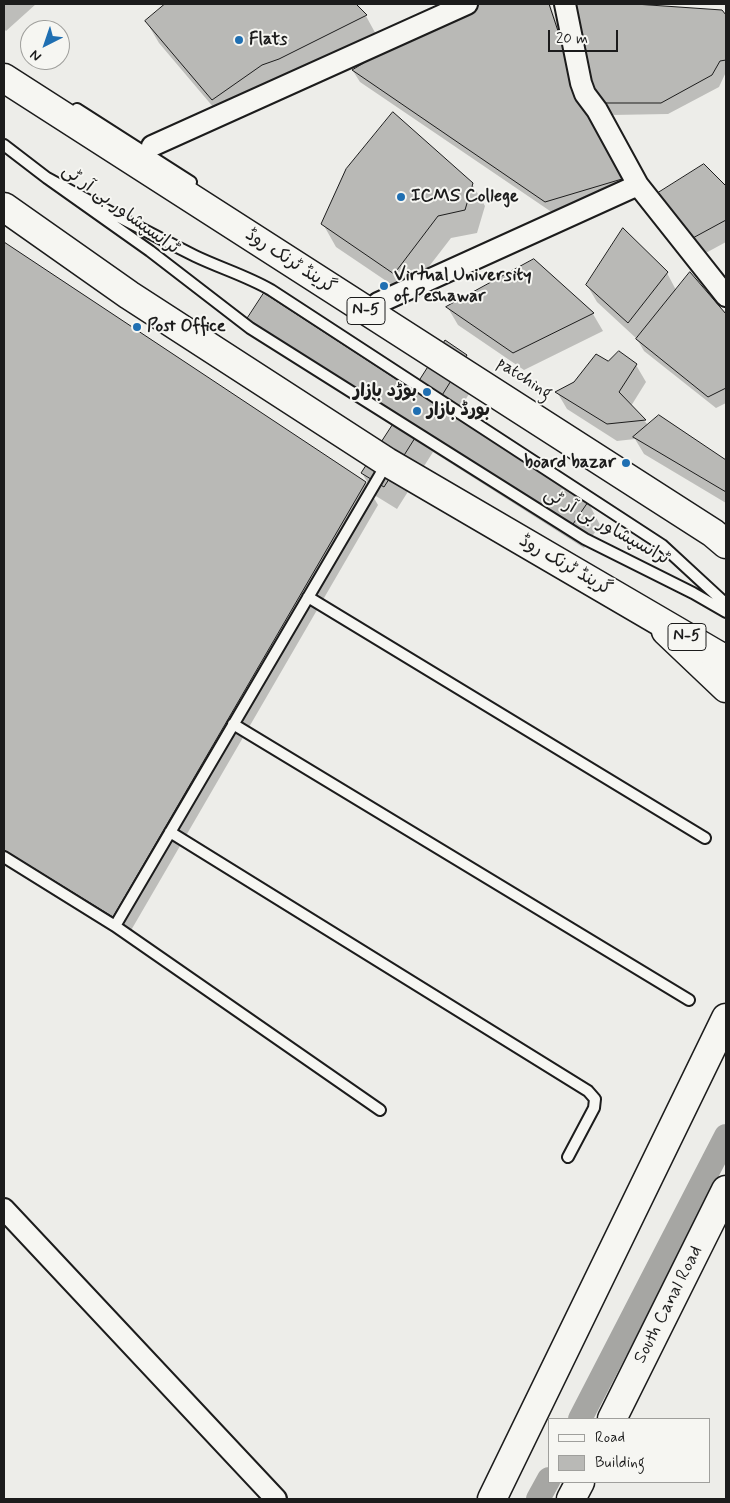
<!DOCTYPE html>
<html>
<head>
<meta charset="utf-8">
<style>
	body { margin:0 }
	#map { position:relative; width:730px; height:1503px; overflow:hidden; background:#edede9; font-family:Mynerve,sans-serif }
	canvas { display:block }
	.frame { position:absolute; inset:0; border:5px solid #1c1c1c; pointer-events:none }
	.legend { position:absolute; left:548px; top:1418px; width:162px; height:65px; box-sizing:border-box; background:#f6f6f2; border:1px solid #9f9f9c; margin:0; padding:6px 9px; list-style:none; font-size:15px; color:#1c1c1c }
	.legend li { display:flex; align-items:center; gap:10px; height:25px }
	.legend b { width:25px; border:1px solid #9f9f9c }
	.north { position:absolute; left:20px; top:20px; width:50px; height:50px; box-sizing:border-box; background:#f6f6f2; border:1px solid #9f9f9c; border-radius:50%; rotate:221deg; font-size:14px; font-weight:700; line-height:20px; text-align:center; color:#1c1c1c }
	.north::after { content:''; display:block; margin:auto; width:18px; height:22px; background:#1f6fb2; clip-path:polygon(50% 0,100% 100%,50% 72%,0 100%) }
	.scale { position:absolute; left:548px; top:30px; width:70px; height:22px; box-sizing:border-box; border:2px solid #1c1c1c; border-top:0; padding-left:6px; font-size:15px; line-height:18px; white-space:nowrap; color:#1c1c1c; -webkit-text-stroke:4px #f6f6f2; paint-order:stroke }
</style>
</head>
<body>
<div id="map">
<canvas width="730" height="1503"></canvas>
<div class="frame"></div>
<ul class="legend">
<li><b style="height:6px;background:#f6f6f2"></b>Road</li>
<li><b style="height:14px;background:#b9b9b6"></b>Building</li>
</ul>
<div class="north">N</div>
<div class="scale">20 m</div>
</div>
<script>
const ctx = document.querySelector('canvas').getContext('2d');
ctx.lineJoin = 'round';
function paint(path, color) { ctx.fillStyle = color; ctx.fill(path, 'evenodd'); }
function trace(path, color, width, dash) { ctx.strokeStyle = color; ctx.lineWidth = width; ctx.lineCap = dash ? 'butt' : 'round'; ctx.setLineDash(dash || []); ctx.stroke(path); }
function write(font, color, halo, rows, align = 'center') {
  ctx.font = font + ' Mynerve,"Playpen Sans Arabic",sans-serif'; ctx.lineWidth = 4; ctx.setLineDash([]); ctx.textBaseline = 'middle'; ctx.strokeStyle = halo; ctx.fillStyle = color; for (const [text, x, y, turn = 0] of rows) {
    ctx.save(); ctx.translate(x, y); ctx.rotate((+turn || 0) * Math.PI / 180); ctx.textAlign = isNaN(turn) ? turn : align; if (halo) ctx.strokeText(text, 0, 0); ctx.fillText(text, 0, 0); ctx.restore();
  }
}
paint(new Path2D(`
	M4,4H36L6,31L4,29Z
	M167,4H355L366,16L378,38L225,121L159,43L146,21Z
	M484,4H550L571,65L628,191L553,213L360,82L353,71L405,40Z
	M566,4H619L721,12L726,17V72L719,87L668,114L612,115L587,85Z
	M704,166L726,188V242L702,255L670,211L660,194Z
	M472,184L485,206L477,233L451,238L407,295L336,247L323,224Z
	M4,243L369,485L362,473L393,426L261,341L248,319L413,392L466,356L479,378L454,418L588,502L600,525L584,548L433,452L397,509L371,493L378,505L126,939L4,864Z
	M534,260L593,314L603,331L524,370L458,325L448,308Z
	M667,273L676,290L690,274L726,316V403L716,408L644,351L637,339L597,302L587,285Z
	M608,362L636,365L646,382L631,406L648,425L659,416L726,461V503L644,454L635,439L617,441L567,409L557,392Z`), '#0003');
trace(new Path2D(`
	M580,1419L726,1136
	M538,1499L549,1479`), '#a6a6a3', 24);
const building = new Path2D(`
	M165,4H356L367,15L279,59L262,65L212,100L145,21Z
	M481,4H549L565,52L622,179L545,202L352,70L404,39Z
	M565,4H635L722,10L726,15V60L720,61L712,75L661,103H605L579,73Z
	M393,112L473,183L465,210L438,216L394,274L321,224L346,169Z
	M704,164L726,186V220L691,239L658,193Z
	M623,228L668,272L628,323L586,285Z
	M4,242L366,482L113,917L4,850Z
	M534,259L594,313L513,353L446,307Z
	M690,272L726,314V388L708,397L636,339Z
	M264,293L413,390L445,340L467,355L436,405L588,502L571,527L420,430L384,487L361,473L398,416L247,319Z
	M619,351L637,364L619,392L646,420L607,424L555,392L574,382L596,354L608,361Z
	M659,415L726,460V492L633,437Z`);
paint(building, '#b9b9b6');
trace(building, '#1c1c1c', 1);
const lane = new Path2D(`
	M77,109L191,182
	M4,145L47,178
	M308,597L705,838
	M726,604L662,545L271,290C247,276 220,268 195,256C145,231 96,205 47,178L150,251L250,328L585,539L693,593L726,612
	M233,724L689,1000
	M170,832L588,1091L595,1099L594,1108L568,1157
	M4,857L115,926L380,1110
	M115,926L387,463`);
const street = new Path2D(`
	M565,4L581,83L585,94L597,110L638,185L726,296
	M152,146L467,4
	M378,303L638,185
	M4,1209L276,1499`);
const primary = new Path2D(`
	M666,631L726,688
	M612,1419L726,1190
	M492,1499L726,1018
	M571,1499L580,1482`);
const highway = new Path2D(`
	M4,78L713,533L726,544
	M4,207L129,295L387,462L726,660`);
trace(lane, '#1c1c1c', 14);
trace(street, '#1c1c1c', 24);
trace(primary, '#1c1c1c', 31);
trace(highway, '#1c1c1c', 31);
trace(lane, '#f6f6f2', 10);
trace(street, '#f6f6f2', 20);
trace(primary, '#f6f6f2', 28);
trace(highway, '#f6f6f2', 28);
for (const [x, y, r, color] of [
	[239,40,5,"#1f6fb2"],
	[401,197,5,"#1f6fb2"],
	[384,286,5,"#1f6fb2"],
	[137,327,5,"#1f6fb2"],
	[427,392,5,"#1f6fb2"],
	[417,411,5,"#1f6fb2"],
	[626,463,5,"#1f6fb2"]
]) { const dot = new Path2D(); dot.arc(x, y, r, 0, 2 * Math.PI); ctx.fillStyle = color; ctx.fill(dot); trace(dot, '#f6f6f2', 2); }
for (const [x, y, w] of [
	[366,311,38],
	[687,637,38]
]) { const box = new Path2D(); box.roundRect(x - w / 2, y - 13.5, w, 27, 4); ctx.fillStyle = '#f6f6f2'; ctx.fill(box); trace(box, '#1c1c1c', 1); }
write('bold 16px', '#1c1c1c', null, [
	["N-5",366,311],
	["N-5",687,637]
]);
write('bold 18px', '#1c1c1c', '#f6f6f2', [
	["Flats",249,40],
	["ICMS College",411,197],
	["Virtual University",394,276],
	["of Peshawar",394,297],
	["Post Office",147,327],
	["بوڑد بازار",417,392,"right"],
	["بورڈ بازار",427,411],
	["board bazar",616,463,"right"]
], 'left');
write('18px', '#1c1c1c', '#f6f6f2', [
	["ٹرانسپشاور بی آر ٹی",120,210,36],
	["گرینڈ ٹرنک روڈ",290,262,33],
	["patching",524,379,33],
	["ٹرانسپشاور بی آر ٹی",606,527,29],
	["گرینڈ ٹرنک روڈ",565,566,30],
	["South Canal Road",669,1305,-63]
]);
</script>
</body>
</html>
